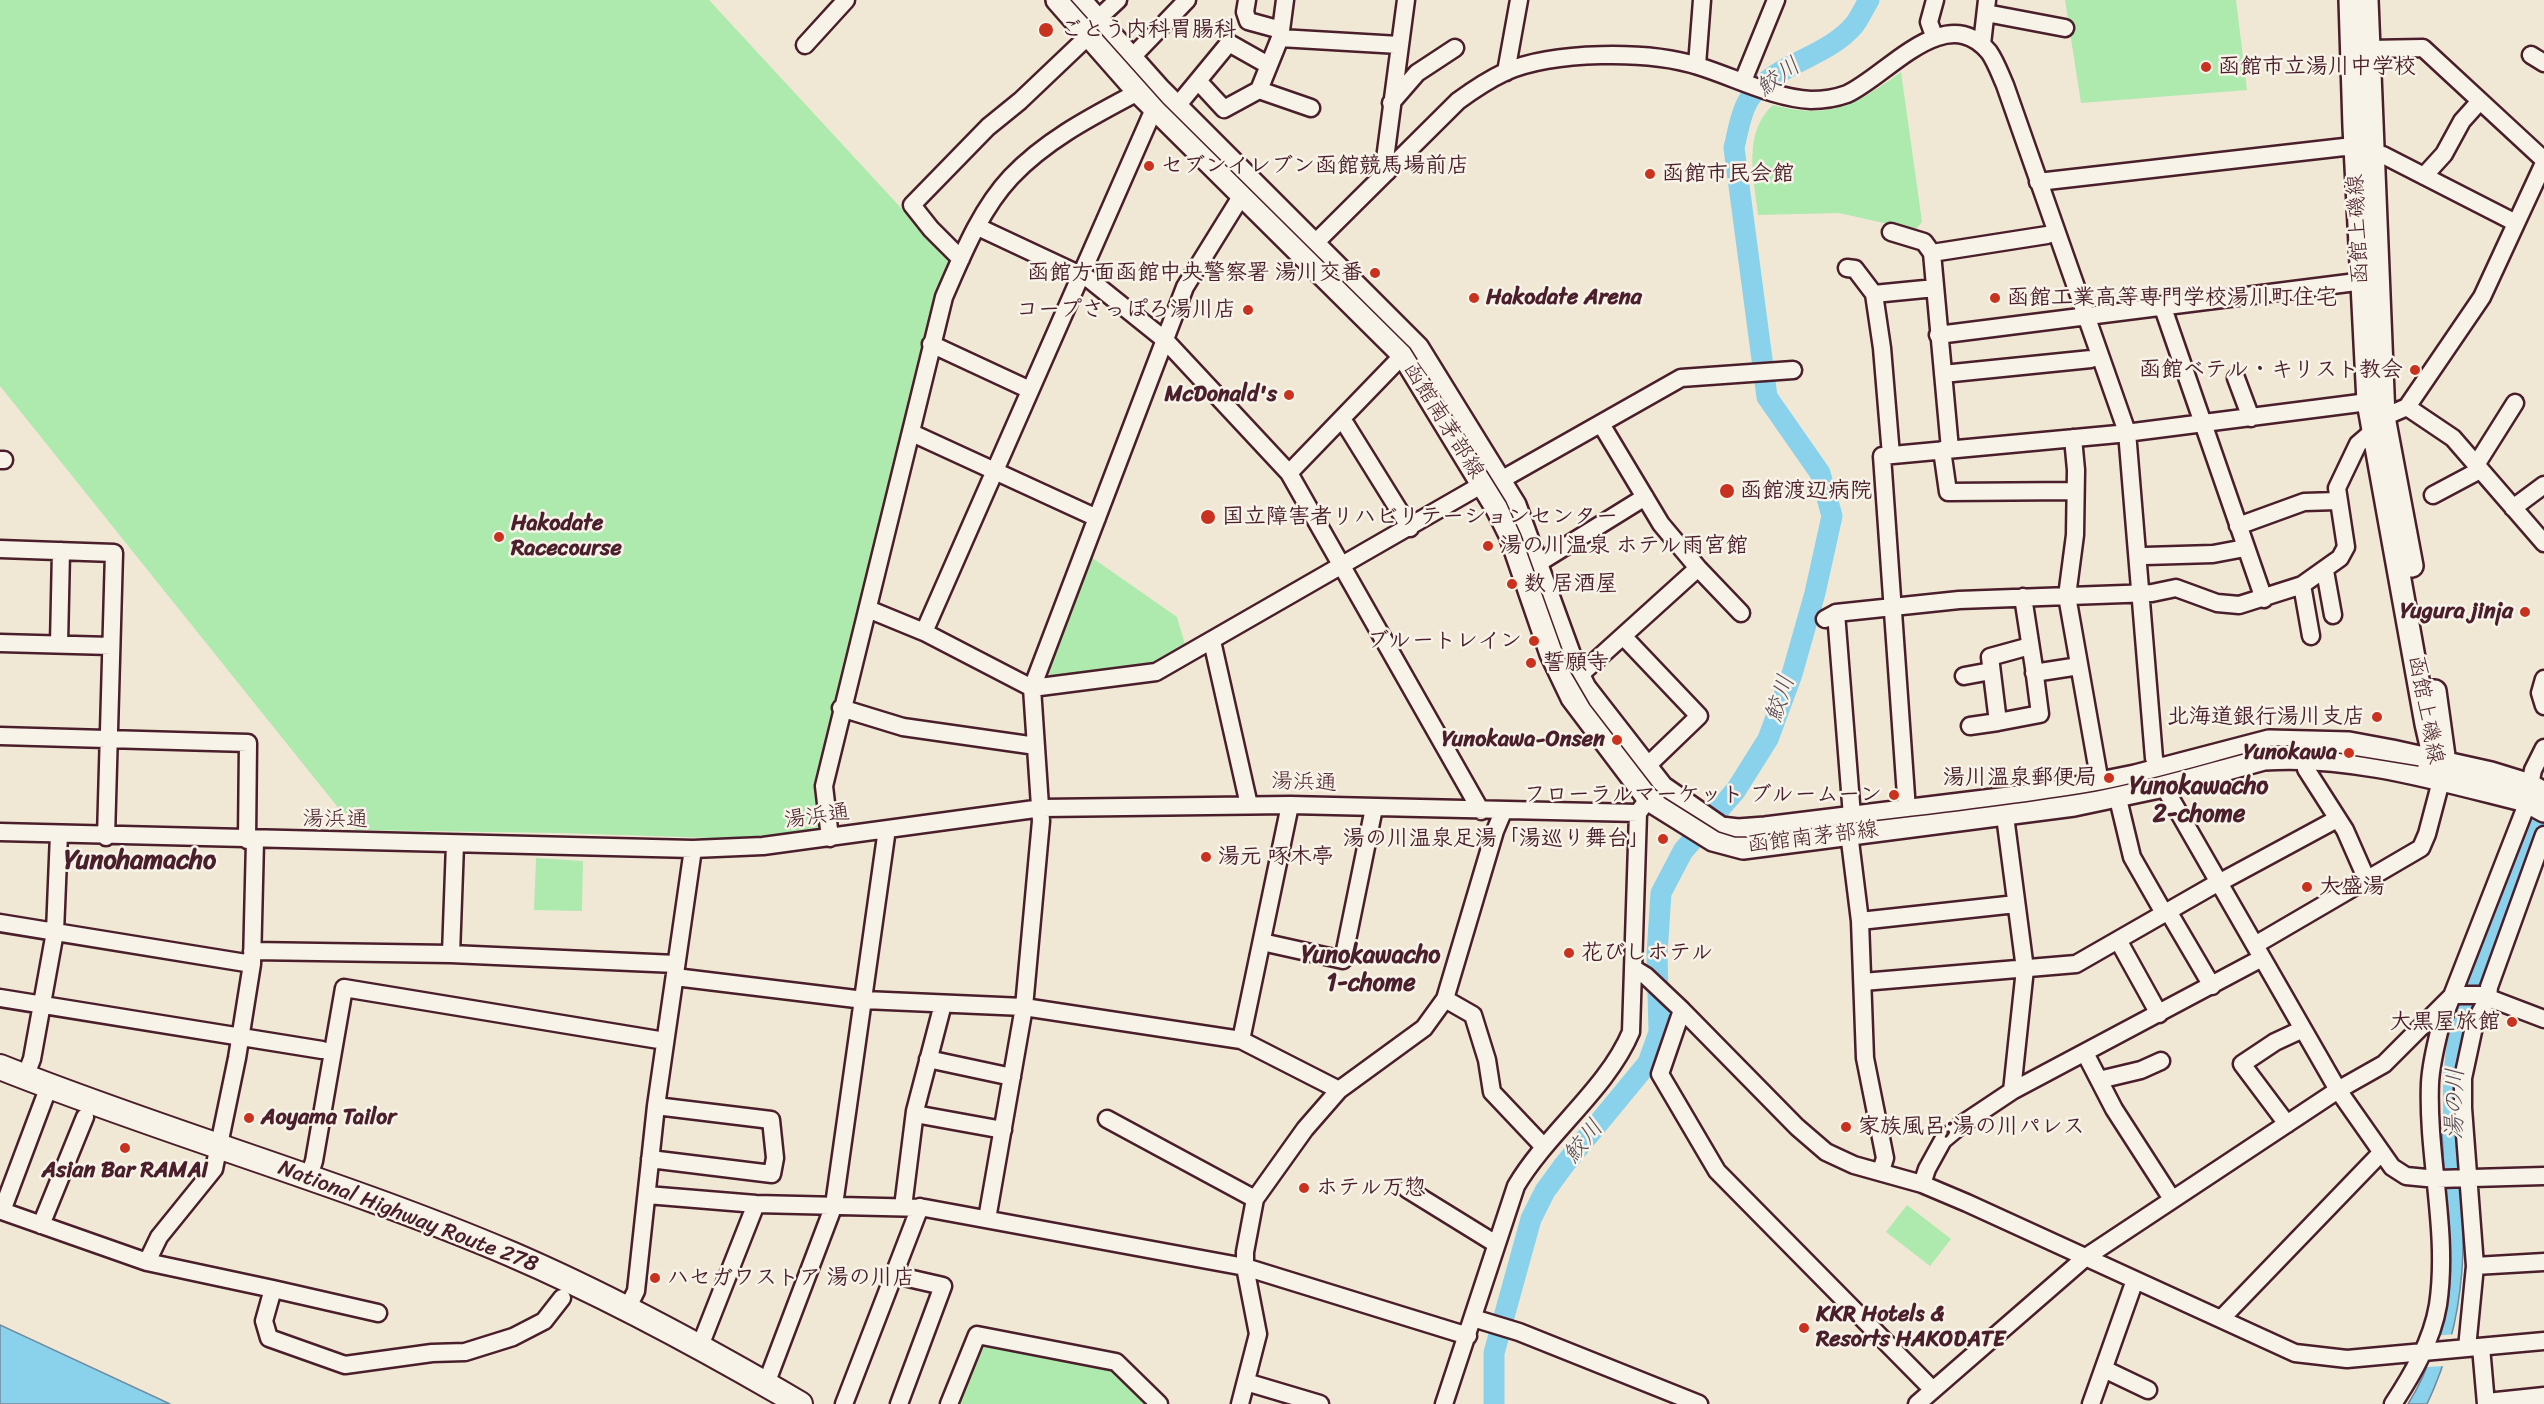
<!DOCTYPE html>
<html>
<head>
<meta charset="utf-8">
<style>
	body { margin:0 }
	canvas { display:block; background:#f0e8d5 }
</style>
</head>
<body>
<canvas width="2544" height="1404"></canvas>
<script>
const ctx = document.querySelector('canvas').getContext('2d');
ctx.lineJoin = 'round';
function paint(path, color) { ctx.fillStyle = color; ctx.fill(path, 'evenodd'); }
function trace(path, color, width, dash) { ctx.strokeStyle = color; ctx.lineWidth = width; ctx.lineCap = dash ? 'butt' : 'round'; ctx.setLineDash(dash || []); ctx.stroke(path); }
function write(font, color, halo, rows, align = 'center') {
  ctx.font = font + ' Sriracha,"Klee One",sans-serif'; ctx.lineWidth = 5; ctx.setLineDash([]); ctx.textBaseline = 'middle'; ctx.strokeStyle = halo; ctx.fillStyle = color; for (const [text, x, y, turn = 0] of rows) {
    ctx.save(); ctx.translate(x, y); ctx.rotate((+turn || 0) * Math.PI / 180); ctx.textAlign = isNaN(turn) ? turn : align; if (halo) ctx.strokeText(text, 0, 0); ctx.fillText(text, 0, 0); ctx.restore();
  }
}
paint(new Path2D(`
	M0,0H709L950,261L924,342L816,788L822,830L742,839L560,833L356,830L0,386Z
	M2065,0H2236L2247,90L2081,103Z
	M1901,72L1922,222L1915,230L1839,213L1758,215C1754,178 1742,133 1773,105C1829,120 1856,105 1901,72Z
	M1091,557L1177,617L1186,648L1156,667L1054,678L1045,671Z
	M536,858L583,861L582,911L534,910Z
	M1907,1205L1951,1239L1930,1266L1886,1232Z
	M979,1339L1111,1366L1151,1404H953Z`), '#aee9ae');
const water = new Path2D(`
	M2442,1134L2458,1139C2467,1235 2469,1315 2427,1404H2408C2459,1324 2448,1224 2442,1134Z
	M0,1325L170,1404H0Z`);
paint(water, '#8ad2ec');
trace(water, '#708a9f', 1.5);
paint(new Path2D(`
	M2456,1334L2447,1366L2423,1367L2434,1336Z`), '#f0e8d5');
trace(new Path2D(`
	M2455,1165C2454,1121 2450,1075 2460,1032C2474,966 2509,872 2544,814
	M1494,1404V1353L1531,1219L1545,1191L1564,1165L1648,1063L1659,1032L1657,954L1661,893L1683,851L1736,790L1768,739L1792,674L1815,593L1832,516L1820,473L1767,397L1734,148C1738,132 1741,109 1752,95C1779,62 1828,57 1855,24C1860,17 1864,8 1869,0`), '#8ad2ec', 21);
const minor = new Path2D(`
	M1247,0L1245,12L1248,21L1281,30
	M1104,13L1118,0
	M1986,13L2065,28
	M1933,33L1929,22L1935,0
	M1280,38L1399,45
	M1982,44L1987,0
	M805,45L846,0
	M2369,49L2423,48L2544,160
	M1137,52L1187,0
	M2531,55L2544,63
	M1697,65L1702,0
	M1506,72L1519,0
	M1743,81L1776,0
	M1199,82L1224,109L1259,90L1280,38L1285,0
	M1259,90L1311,108
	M1182,100L1229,43L1268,65
	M1391,103L1417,73L1455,48
	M1387,172L1385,159L1406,0
	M2424,176L2444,154L2462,121L2480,101
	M2038,182L2344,147L2383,155L2516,223
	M978,227L1089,279L1165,340L1289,473L1481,811
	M1891,232L1924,242L1932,253L1950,449
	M1306,252L1458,101C1473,90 1488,80 1505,72C1553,51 1648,50 1698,66C1734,77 1773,98 1811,100C1822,100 1836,98 1847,94C1887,76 1945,0 1989,52C1996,62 2000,74 2005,85L2127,432L2154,758L2167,792L2338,1090L2392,1167L2406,1176L2437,1179L2544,1176
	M1932,253L2047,235
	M961,259L931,229L912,205L988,127L1020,101L1081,43
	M1847,268L1855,269L1874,294L1882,348L1891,455
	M1874,294L1935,288
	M2162,305L2264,599
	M1938,335L2372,280
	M931,344L1030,390
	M1943,374L2091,359
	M2236,378L2251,418
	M2407,407L2453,438L2544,543
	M2384,417L2407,407L2482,297L2544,163
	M1346,425L1410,528
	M912,433L1097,518
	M2073,438L2076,470L2075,535L2067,596L2100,783
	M1942,450L1948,492L2075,491
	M0,460H4
	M2476,465L2515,403
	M1289,473L1403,355
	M2433,495L2480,470
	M2513,508L2544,485
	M2238,526L2304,502L2337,501
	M0,549L114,553L106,837
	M2145,556L2213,554L2245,548
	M1537,564L1645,497
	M1698,568L1741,613
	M2325,571L2333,615
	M2302,585L2311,636
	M2023,597L2034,668L2040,714L1998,722L1990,657L2030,646
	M868,609L924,632L1032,688L1156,672L1483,484L1508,476L1681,378L1793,370
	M1836,613L1852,816
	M1825,619L1836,613L1959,600L2152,593L2176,588L2217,603L2239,605L2302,585L2340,558L2346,547L2337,488L2358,444L2372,432
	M924,632L1154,109L1163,103
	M1623,636L1699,716L1646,767
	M1212,641L1249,805
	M0,643L111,646
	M59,644L61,551
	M2034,673L2079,666
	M1964,676L1991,671
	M2544,679L2540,693L2544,706
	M1572,682L1698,568L1661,524L1601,424
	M841,708L903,727L1036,746
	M1970,726L1998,722
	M0,736L248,743L247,840
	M2305,759L2306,769L2345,830L2367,880
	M2119,803L2132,857L2164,913
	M1907,810L1882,456L2118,434L2368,402
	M2005,816L2025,969L2012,1091
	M0,832L693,849L763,846L1042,808L1290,805L1638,813
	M1849,833L1860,921L1865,1058L1885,1158L1881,1171
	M830,838L824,786L944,297C962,256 980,210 1011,177C1047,139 1093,116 1138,92
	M2226,879L2337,819
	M2168,911L2212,986
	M1860,921L2016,904
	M0,923L252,964
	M2118,940L2159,1014
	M1262,942L1343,960L1374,808
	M2255,945L2421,848L2427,834L2441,781
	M252,951L451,954L676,964
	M451,954L455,844
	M1633,968L1646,976L1682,1010L1797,1127L1826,1152L1854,1165L1922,1184L1967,1203L2295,1353L2347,1359L2544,1341
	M675,977L864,1000L1024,1007L1241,1040L1339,1090
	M1863,982L2076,964L2219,882
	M0,998L322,1050
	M1445,999L1473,1015L1487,1060L1492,1092L1544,1147
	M1682,1010L1660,1074L1717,1171L1933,1390
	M1241,1040L1290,805
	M2085,1053L2114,1109L2172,1199
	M928,1059L1012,1077
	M25,1077L32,1059L55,932L59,834
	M2099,1080L2141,1070L2161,1061
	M49,1086L2,1211L147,1262L273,1289L264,1321L269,1338L345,1365L432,1353L465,1352L513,1337L544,1321L562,1298
	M915,1114L1003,1130
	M1107,1119L1255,1199
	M2287,1124L2242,1064L2275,1042L2303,1029
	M650,1159L772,1174L775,1158L771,1120L656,1106
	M308,1179L314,1161L344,988L665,1041
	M1922,1184L1927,1169L1943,1140L1961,1125L2012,1091L2262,958
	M1407,1189L1496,1244
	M647,1195L756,1204L925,1208L1245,1267L1468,1336
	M903,1207L915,1111L943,1004
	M987,1219L1024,1007L1041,821L1032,688L1185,287L1247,187
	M41,1225L85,1117
	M147,1262L159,1237L214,1169L237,1058L252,964L255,841
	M2475,1266L2544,1262
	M895,1275L943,1286L899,1404
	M273,1289L378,1313
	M628,1307L636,1291L656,1106L693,849
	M1473,1318L1519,1332L1699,1404
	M2221,1319L2381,1153
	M700,1346L756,1204
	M2481,1347L2486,1404
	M2467,1348L2475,1266L2463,1108V1078L2475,1022L2488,998L2489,987L2544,835
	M2104,1369L2148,1390
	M1246,1382L1320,1404
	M766,1384L834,1205L887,829
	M2487,1402L2544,1396
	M844,1404L920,1207
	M949,1404L977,1335L1116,1362L1159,1404
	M1240,1404L1258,1334L1245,1267V1252L1255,1199L1305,1129L1339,1090L1424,1028L1445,999L1495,831L1503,812
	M1444,1404L1516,1186C1548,1132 1607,1089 1631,1032L1638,813L1643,806
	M1917,1404L2086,1257L2338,1090L2384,1064L2453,995H2481L2544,1019
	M2091,1404L2135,1280
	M2393,1404C2412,1375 2432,1341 2438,1305C2449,1231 2427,1157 2430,1083C2431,1063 2436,1044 2441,1024L2525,809L2533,770L2544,748`);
const major = new Path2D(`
	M1057,0L1138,92L1403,355L1497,509L1510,535L1551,654L1572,698L1649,800L1713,840L1743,848L2074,805L2164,786L2264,759C2353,753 2441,780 2526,801L2544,811
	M1080,0L1159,89L1418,348L1515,505L1573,664L1585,688L1662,787L1721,828L1738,830L1765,828L2050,793L2135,776L2269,741L2349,743L2392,751L2491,773L2530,785L2544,793
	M2350,0L2354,127L2368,402L2426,724L2437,772
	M2367,0L2384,417L2412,566
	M2435,691L2444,756`);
const highway = new Path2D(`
	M0,1067C168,1134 344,1183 511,1254C611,1297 706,1349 800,1404`);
trace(minor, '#4a1f2b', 21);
trace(major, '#4a1f2b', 26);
trace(highway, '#4a1f2b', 28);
trace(minor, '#f7f3e8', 16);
trace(major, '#f7f3e8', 21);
trace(highway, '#f7f3e8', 24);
trace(new Path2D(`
	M1071,0L1163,103L1410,348L1506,502L1521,535L1569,669L1590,705L1654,788L1665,798L1719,832L1735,837H1749C1864,820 1981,811 2096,791C2155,780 2214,761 2273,746H2295L2418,766`), '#4a1f2b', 1.5);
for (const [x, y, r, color] of [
	[1046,30,8,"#c8321e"],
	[2206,67,6,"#c8321e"],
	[1149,166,6,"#c8321e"],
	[1650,174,6,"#c8321e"],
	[1375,273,6,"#c8321e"],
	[1474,298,6,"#c8321e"],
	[1995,298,6,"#c8321e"],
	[1248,310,6,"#c8321e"],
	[2415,370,6,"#c8321e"],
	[1289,395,6,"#c8321e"],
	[1727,491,8,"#c8321e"],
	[1208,517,8,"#c8321e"],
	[499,537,6,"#c8321e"],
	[1488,546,6,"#c8321e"],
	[1512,584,6,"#c8321e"],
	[2525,612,6,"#c8321e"],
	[1534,641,6,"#c8321e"],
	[1531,663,6,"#c8321e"],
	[2377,717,6,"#c8321e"],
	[1617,740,6,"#c8321e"],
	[2349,753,6,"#c8321e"],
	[2109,778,6,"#c8321e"],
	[1894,795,6,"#c8321e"],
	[1663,839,6,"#c8321e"],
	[1206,857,6,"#c8321e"],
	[2307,887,6,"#c8321e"],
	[1569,953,6,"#c8321e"],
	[2512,1022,6,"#c8321e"],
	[249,1118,6,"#c8321e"],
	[1846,1127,6,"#c8321e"],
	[125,1148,6,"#c8321e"],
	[1304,1188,6,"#c8321e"],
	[655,1278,6,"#c8321e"],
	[1804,1328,6,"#c8321e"]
]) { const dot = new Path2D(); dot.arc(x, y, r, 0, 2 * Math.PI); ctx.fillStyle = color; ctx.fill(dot); trace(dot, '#f7f3e8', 2); }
write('bold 22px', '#4a1f2b', '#f7f3e8', [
	["ごとう内科胃腸科",1060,30],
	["函館市立湯川中学校",2218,67],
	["セブンイレブン函館競馬場前店",1161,166],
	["函館市民会館",1662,174],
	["函館方面函館中央警察署 湯川交番",1363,273,"right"],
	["Hakodate Arena",1486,298],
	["函館工業高等専門学校湯川町住宅",2007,298],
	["コープさっぽろ湯川店",1236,310,"right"],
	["函館ベテル・キリスト教会",2403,370,"right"],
	["McDonald's",1277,395,"right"],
	["函館渡辺病院",1740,491],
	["国立障害者リハビリテーションセンター",1222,517],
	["Hakodate",511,524],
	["Racecourse",511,549],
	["湯の川温泉 ホテル雨宮館",1500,546],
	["数 居酒屋",1524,584],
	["Yugura jinja",2513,612,"right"],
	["ブルートレイン",1522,641,"right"],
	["誓願寺",1543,663],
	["北海道銀行湯川支店",2365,717,"right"],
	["Yunokawa-Onsen",1605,740,"right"],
	["Yunokawa",2337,753,"right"],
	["湯川溫泉郵便局",2097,778,"right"],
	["フローラルマーケット ブルームーン",1882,795,"right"],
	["湯の川温泉足湯「湯巡り舞台」",1651,839,"right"],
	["湯元 啄木亭",1218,857],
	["大盛湯",2319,887],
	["花びしホテル",1581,953],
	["大黒屋旅館",2500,1022,"right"],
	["Aoyama Tailor",261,1118],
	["家族風呂;湯の川パレス",1858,1127],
	["Asian Bar RAMAI",125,1171,"center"],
	["ホテル万惣",1316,1188],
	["ハセガワストア 湯の川店",667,1278],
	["KKR Hotels &",1816,1315],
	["Resorts HAKODATE",1816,1340]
], 'left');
write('22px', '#4a1f2b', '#f7f3e8', [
	["函館上磯線",2359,229,-93],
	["函館南茅部線",1443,421,58],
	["函館上磯線",2425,710,79],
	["湯浜通",1304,783,2],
	["湯浜通",817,817,-8],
	["湯浜通",335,820,1],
	["函館南茅部線",1813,838,-7],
	["National Highway Route 278",408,1217,21]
]);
write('italic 24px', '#5a4c5b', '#f7f3e8', [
	["鮫川",1779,78,-36],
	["鮫川",1781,699,-72],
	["湯の川",2456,1104,-89],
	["鮫川",1584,1142,-51]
]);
write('bold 24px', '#4a1f2b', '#f7f3e8', [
	["Yunokawacho",2199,787],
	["2-chome",2199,815],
	["Yunokawacho",1371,956],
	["1-chome",1371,984]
]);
write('bold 26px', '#4a1f2b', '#f7f3e8', [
	["Yunohamacho",140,861]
]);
</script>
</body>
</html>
